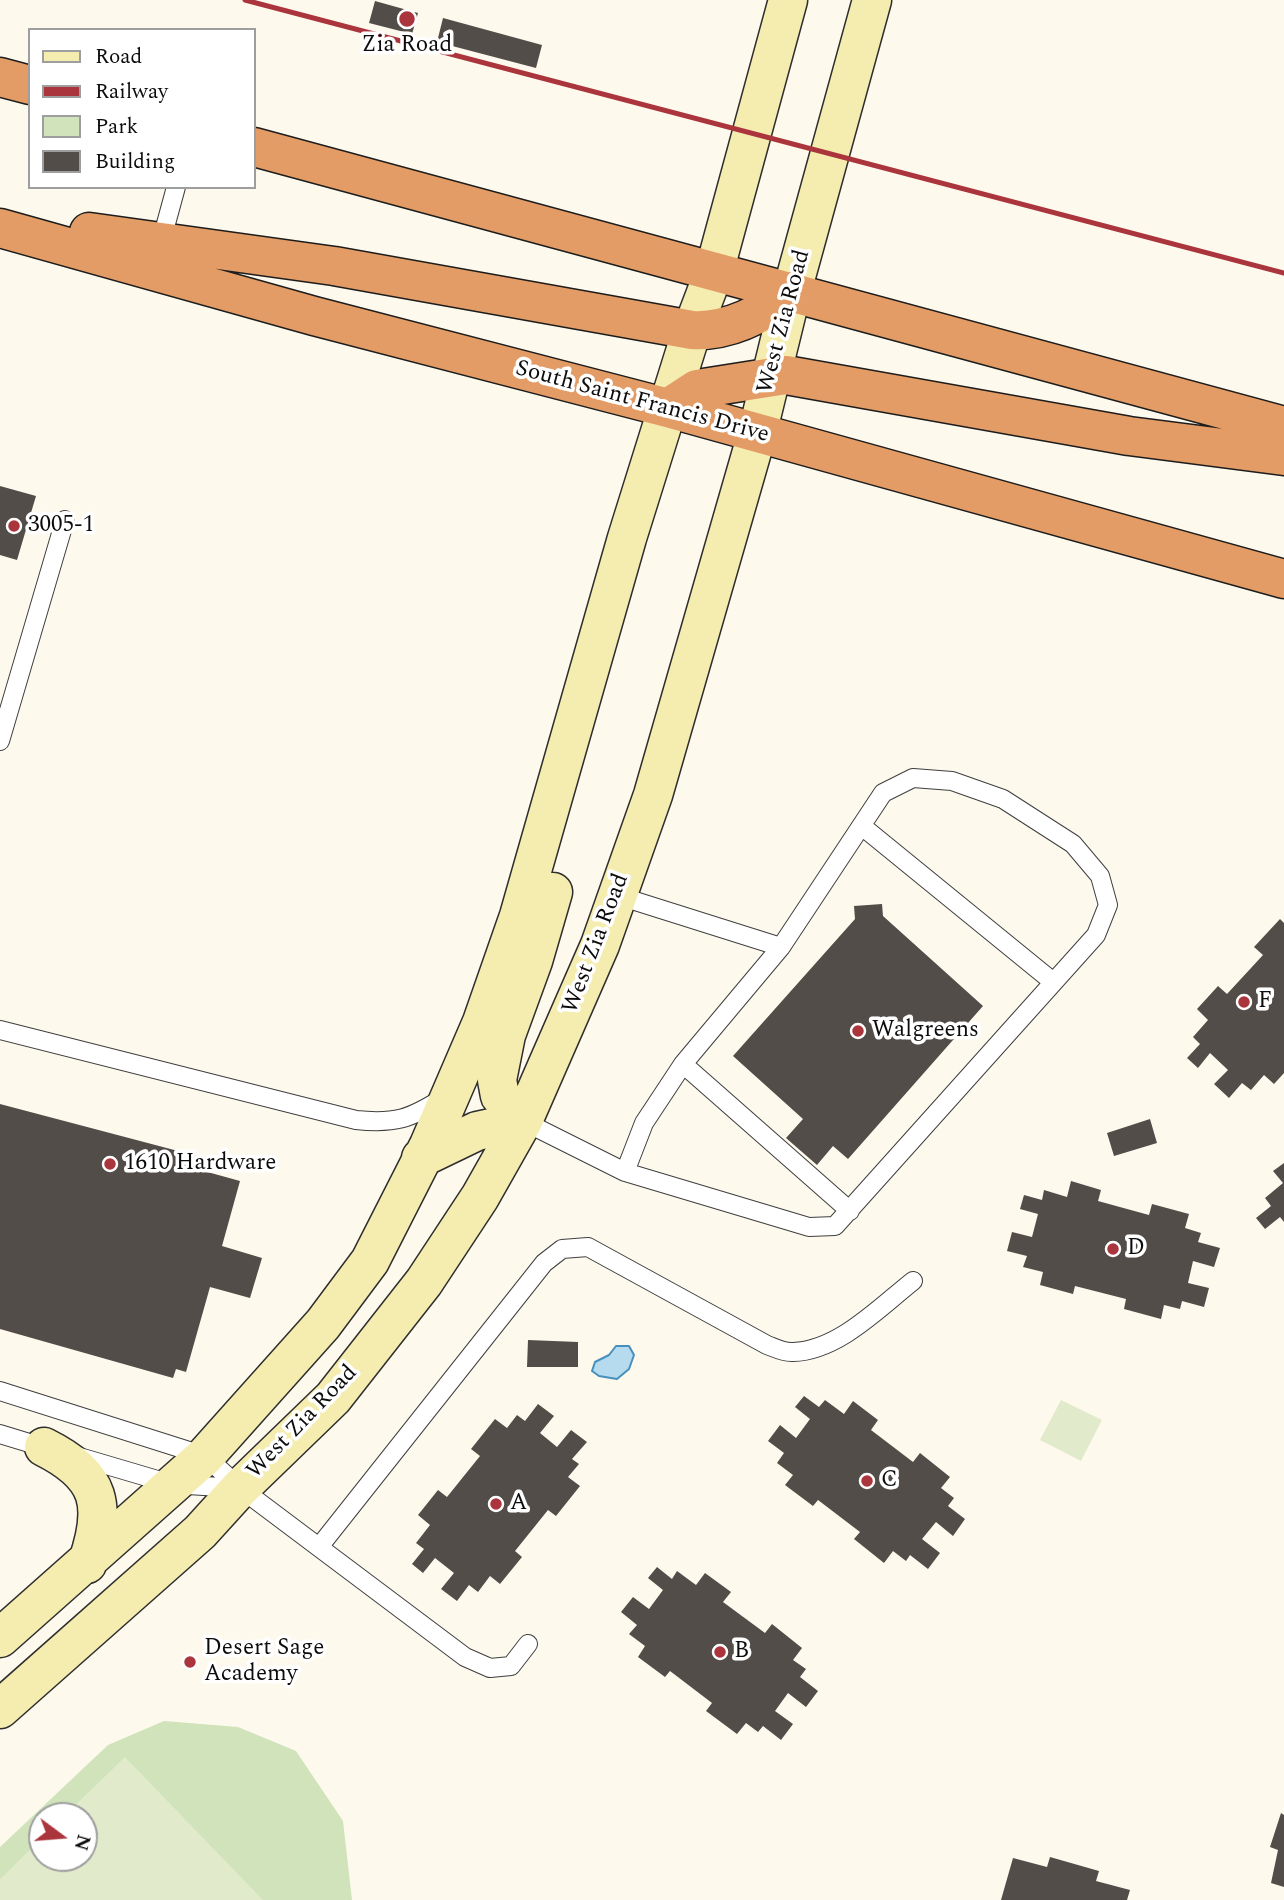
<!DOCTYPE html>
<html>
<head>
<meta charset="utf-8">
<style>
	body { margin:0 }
	#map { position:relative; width:1284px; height:1900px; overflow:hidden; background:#fdf9ed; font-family:Spectral,serif }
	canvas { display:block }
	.legend { position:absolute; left:28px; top:28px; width:228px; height:161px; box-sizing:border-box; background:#fff; border:2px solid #9e9e9e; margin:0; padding:9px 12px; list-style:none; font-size:21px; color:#0c0c0c }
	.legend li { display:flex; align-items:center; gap:14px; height:35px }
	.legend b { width:35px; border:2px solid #9e9e9e }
	.north { position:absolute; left:28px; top:1802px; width:70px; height:70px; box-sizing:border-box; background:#fff; border:2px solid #9e9e9e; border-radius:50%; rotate:106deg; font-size:19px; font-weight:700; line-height:28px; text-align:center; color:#0c0c0c }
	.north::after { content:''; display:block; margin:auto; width:24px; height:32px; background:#ab353d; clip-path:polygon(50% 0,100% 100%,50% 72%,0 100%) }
</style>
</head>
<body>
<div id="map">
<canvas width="1284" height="1900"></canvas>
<ul class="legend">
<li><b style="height:9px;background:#f5ecaf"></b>Road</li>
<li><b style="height:9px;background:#ab353d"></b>Railway</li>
<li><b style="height:19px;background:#d0e3bb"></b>Park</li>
<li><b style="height:19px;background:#534d49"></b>Building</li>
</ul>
<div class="north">N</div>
</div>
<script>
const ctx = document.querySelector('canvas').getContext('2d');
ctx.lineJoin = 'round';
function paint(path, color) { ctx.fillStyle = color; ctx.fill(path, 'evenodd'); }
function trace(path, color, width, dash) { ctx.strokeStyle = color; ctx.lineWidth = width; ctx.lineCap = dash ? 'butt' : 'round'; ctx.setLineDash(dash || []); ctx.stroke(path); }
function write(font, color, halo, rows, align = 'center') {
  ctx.font = font + ' Spectral,serif'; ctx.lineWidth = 7; ctx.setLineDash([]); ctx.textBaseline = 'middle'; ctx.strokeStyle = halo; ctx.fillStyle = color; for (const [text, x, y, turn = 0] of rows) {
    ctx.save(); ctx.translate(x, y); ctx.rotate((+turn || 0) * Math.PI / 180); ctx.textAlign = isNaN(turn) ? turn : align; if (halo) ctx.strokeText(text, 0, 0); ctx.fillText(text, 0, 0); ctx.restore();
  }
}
paint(new Path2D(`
	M164,1721L238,1727L296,1751L343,1821L352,1900H0V1847L108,1745ZM42,1816H84V1858H42Z`), '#d0e3bb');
paint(new Path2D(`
	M1061,1400L1102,1420L1081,1461L1040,1440Z
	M125,1757L263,1900H0V1879L42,1838V1858H84V1816H64Z`), '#e1ebcb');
const water = new Path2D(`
	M616,1346H629L634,1355L629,1369L617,1379L599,1376L592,1371L595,1362L609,1355Z`);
paint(water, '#b7dbee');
trace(water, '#4790bd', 2);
paint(new Path2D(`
	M375,1L418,13L412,34L369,23Z
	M443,18L542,45L536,68L437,42Z
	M0,486L36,496L17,560L0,555Z
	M882,904L883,916L983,1006L848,1159L833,1146L817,1165L786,1138L803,1119L733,1056L855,919L854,906Z
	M1280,919L1284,923V1073L1274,1084L1264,1075L1251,1090L1242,1083L1229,1098L1214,1084L1228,1070L1210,1053L1198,1068L1187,1058L1200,1044L1193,1037L1208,1020L1197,1009L1218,986L1227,994L1263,955L1254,947Z
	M0,1104L197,1156L193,1168L240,1181L222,1246L262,1258L250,1298L210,1287L186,1372L176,1369L173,1378L0,1329Z
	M1150,1119L1157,1143L1114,1156L1107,1133Z
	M1284,1163V1222L1280,1217L1265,1229L1256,1218L1271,1206L1265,1198L1283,1183L1273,1171Z
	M1071,1181L1101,1190L1098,1201L1149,1215L1152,1204L1189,1214L1185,1228L1201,1233L1198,1242L1220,1248L1214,1267L1193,1261L1188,1283L1209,1288L1204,1307L1182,1301L1180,1309L1164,1305L1161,1319L1124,1309L1126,1299L1075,1286L1073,1294L1040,1285L1043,1272L1023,1267L1027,1256L1007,1251L1012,1232L1032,1237L1038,1214L1020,1209L1024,1195L1042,1200L1044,1190L1067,1197Z
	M528,1340L578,1342V1367H527Z
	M804,1396L819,1407L825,1400L844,1414L853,1401L878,1420L871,1430L913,1462L920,1453L950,1477L941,1488L954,1498L948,1506L965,1519L953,1536L936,1522L922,1539L940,1553L928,1569L910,1555L906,1561L893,1551L884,1563L854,1539L860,1532L818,1500L813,1506L785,1485L793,1475L777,1463L784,1453L768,1441L780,1425L796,1438L810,1419L795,1407Z
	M538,1404L554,1416L540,1433L557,1447L571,1430L587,1442L572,1459L579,1464L568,1477L580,1486L556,1516L548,1510L515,1551L522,1557L500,1584L490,1576L478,1592L469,1585L457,1601L441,1589L454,1573L435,1558L423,1573L412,1564L424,1549L416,1543L430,1525L418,1515L438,1490L447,1497L480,1456L471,1449L495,1419L507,1428L517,1415L525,1421Z
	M657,1567L672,1579L677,1571L696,1585L705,1573L731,1592L723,1602L765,1633L772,1624L802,1648L793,1660L806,1669L800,1677L818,1691L806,1707L788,1693L775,1711L793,1724L781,1740L763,1726L758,1732L746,1723L737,1734L706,1711L712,1703L670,1671L665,1677L638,1657L645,1646L629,1634L637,1625L621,1612L633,1597L649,1609L663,1590L648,1578Z
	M1281,1813L1284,1815V1887L1271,1883L1278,1850L1270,1847Z
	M1050,1857L1099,1871L1096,1881L1130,1890L1127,1900H1001L1013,1858L1047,1867Z`), '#534d49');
const lane = new Path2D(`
	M161,242L176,187
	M0,741L65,520
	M863,827L1052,981
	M616,895L781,947
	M0,1030L356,1120C395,1124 410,1119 443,1098
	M683,1064L850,1211
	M523,1121L625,1172L644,1123L683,1064L781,947L883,793L913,778L952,781L1003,799L1073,844L1100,876L1108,905L1096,935L835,1226L809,1227L625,1172
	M0,1391L205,1456L240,1488L465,1657L490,1668L511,1666L528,1644
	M0,1434L49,1449
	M76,1456L171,1484L237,1488
	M319,1547L544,1263L562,1249L588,1247L767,1345C775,1348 785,1353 793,1352C838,1351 880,1307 913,1281`);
const secondary = new Path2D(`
	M523,1121L500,1096L497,1080L506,1035L533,961L553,892
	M421,1158L477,1131L523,1121
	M44,1447C102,1476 107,1506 87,1564
	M0,1638L205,1456L323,1324L370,1261L429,1145L482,1022L519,916L627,538L692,330L714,272L788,0
	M0,1709L200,1532L240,1488L333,1398L424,1282L480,1197L523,1121L600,945L653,795L757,434L792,291L872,0`);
const highway = new Path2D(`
	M0,77L30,85
	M254,147L1284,426
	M0,228L314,316L668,408L1284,579
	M89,232L334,266L692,330C730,332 763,314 792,291
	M668,408L697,389L786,375L1129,436L1284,456`);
trace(lane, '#3f3f3f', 20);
trace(secondary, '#2e2e2e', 41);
trace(highway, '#1d1d1d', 41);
trace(lane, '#fff', 18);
trace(secondary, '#f5ecaf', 38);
trace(highway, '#e39c65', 38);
trace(new Path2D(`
	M245,0L1284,273`), '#ab353d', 5);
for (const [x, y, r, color] of [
	[407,19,9,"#ab353d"],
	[14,526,7,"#ab353d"],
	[1244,1002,7,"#ab353d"],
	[858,1031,7,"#ab353d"],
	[110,1164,7,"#ab353d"],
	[1113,1249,7,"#ab353d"],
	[867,1481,7,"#ab353d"],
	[496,1504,7,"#ab353d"],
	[720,1652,7,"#ab353d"],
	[190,1662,7,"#ab353d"]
]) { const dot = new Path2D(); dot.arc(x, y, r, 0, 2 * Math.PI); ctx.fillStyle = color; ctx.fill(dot); trace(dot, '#fff', 2.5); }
write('23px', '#0c0c0c', '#fff', [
	["Zia Road",407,46,"center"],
	["3005-1",28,526],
	["F",1258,1002],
	["Walgreens",872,1031],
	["1610 Hardware",124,1164],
	["D",1127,1249],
	["C",881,1481],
	["A",510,1504],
	["Desert Sage",204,1649],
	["Academy",204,1675],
	["B",734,1652]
], 'left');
write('23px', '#0c0c0c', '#fff', [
	["West Zia Road",785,322,-75],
	["South Saint Francis Drive",642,403,15],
	["West Zia Road",597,944,-69],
	["West Zia Road",303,1423,-46]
]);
</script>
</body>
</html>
